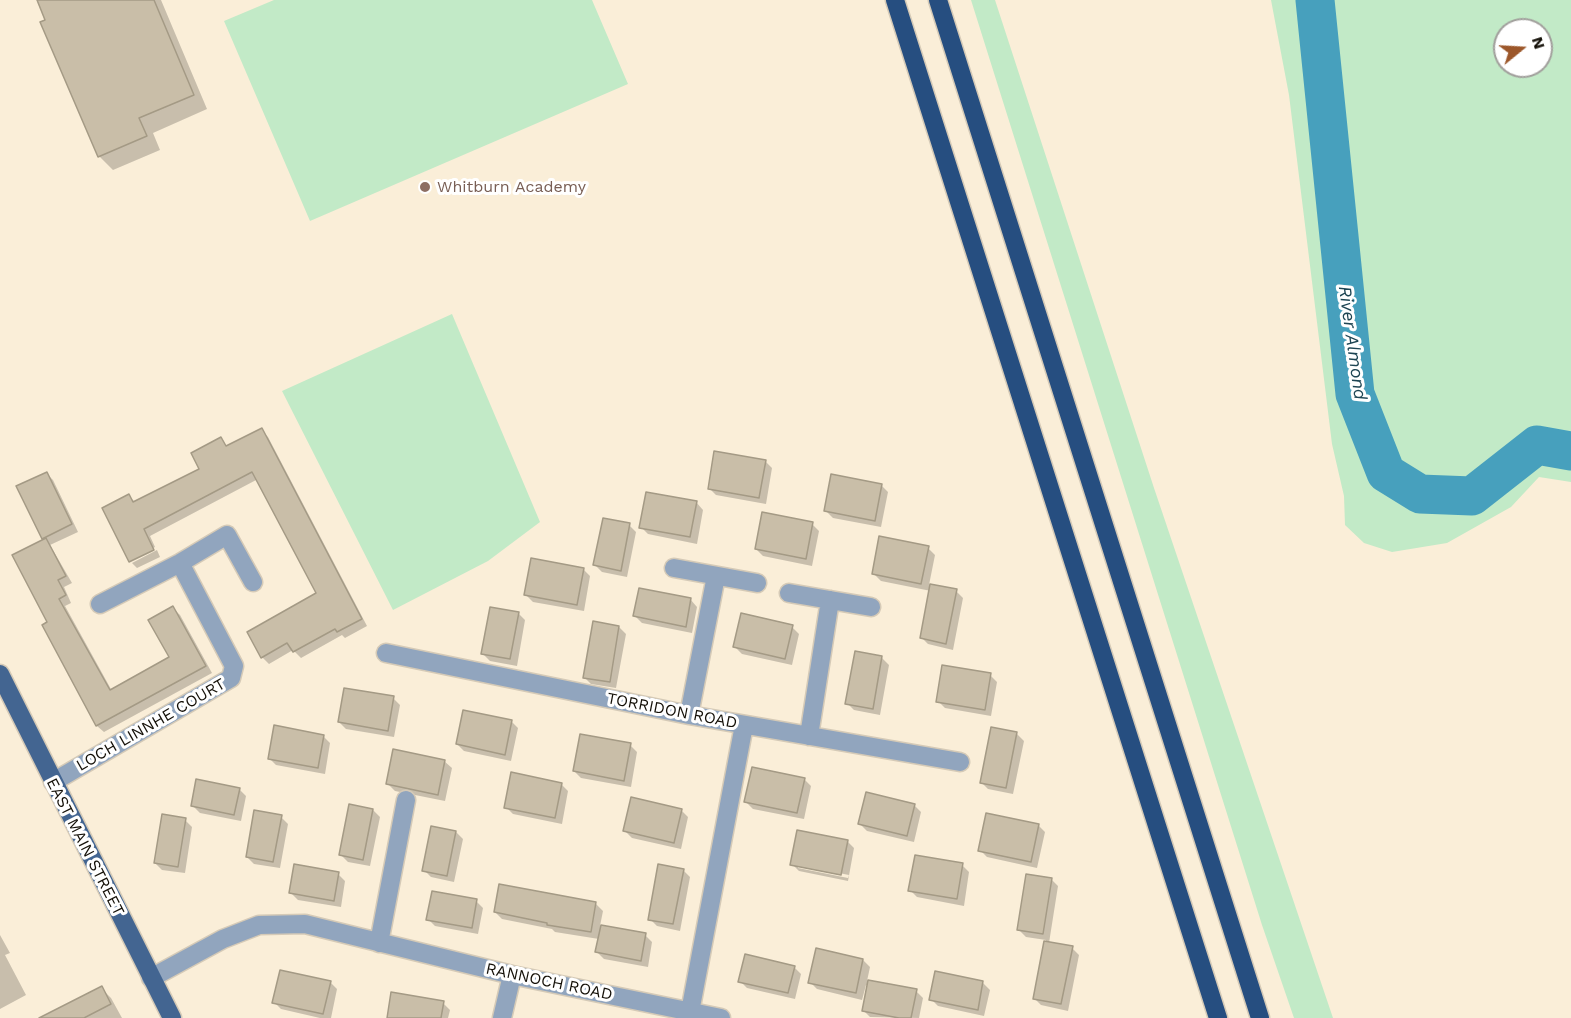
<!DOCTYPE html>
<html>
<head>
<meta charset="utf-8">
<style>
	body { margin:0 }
	#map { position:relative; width:1571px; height:1018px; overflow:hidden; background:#faeed8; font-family:"Work Sans",sans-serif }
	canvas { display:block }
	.north { position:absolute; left:1493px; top:18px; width:60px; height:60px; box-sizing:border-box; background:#fff; border:2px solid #a19f9c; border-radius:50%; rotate:72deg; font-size:16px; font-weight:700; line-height:24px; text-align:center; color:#130f07 }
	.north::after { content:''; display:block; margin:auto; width:21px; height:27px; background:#9c572a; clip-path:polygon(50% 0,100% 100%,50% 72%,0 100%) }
</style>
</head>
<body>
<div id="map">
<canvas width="1571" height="1018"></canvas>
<div class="north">N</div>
</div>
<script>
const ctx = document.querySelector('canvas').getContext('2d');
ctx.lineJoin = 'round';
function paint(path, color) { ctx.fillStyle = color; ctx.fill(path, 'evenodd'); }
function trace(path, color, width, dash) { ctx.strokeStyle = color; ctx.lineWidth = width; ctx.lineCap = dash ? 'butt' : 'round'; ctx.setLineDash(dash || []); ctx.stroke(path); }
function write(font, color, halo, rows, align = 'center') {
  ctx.font = font + ' "Work Sans",sans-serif'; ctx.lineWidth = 6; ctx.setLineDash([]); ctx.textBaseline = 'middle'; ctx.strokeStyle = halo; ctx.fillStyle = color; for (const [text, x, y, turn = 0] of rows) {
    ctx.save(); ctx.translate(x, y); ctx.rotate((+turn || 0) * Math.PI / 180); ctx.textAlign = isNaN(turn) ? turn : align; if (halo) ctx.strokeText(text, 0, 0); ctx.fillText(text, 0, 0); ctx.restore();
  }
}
paint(new Path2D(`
	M274,0H592L628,84L310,221L224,21Z
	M971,0H995L1154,488L1333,1018H1294L1262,925Z
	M1271,0H1571V482L1539,477L1511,507L1447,543L1392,552L1364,543L1345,525L1344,496L1332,444L1289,95ZM1505,30H1541V66H1505Z
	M452,314L540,522L488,561L393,610L282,391Z`), '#c2eac7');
paint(new Path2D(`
	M39,0H161L207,109L153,133L160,150L113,170L99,156Z
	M261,430L268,437L367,626L345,638L342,635L301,658L293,650L269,664L262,657L318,594L258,479L150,536L155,547L131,560V562L104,509L129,496L136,503L201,469L220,439L227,446Z
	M765,461L772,468L766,504L716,495L709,488Z
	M46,473L53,480L78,532L50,545L72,583L64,587L71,603L65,606L112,691L171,658L173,608L180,615L212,673L104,732L97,726L44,626L49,623L45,540L43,538Z
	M881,485L888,492L881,527L833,518L826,511Z
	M696,502L703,510L697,544L648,534L641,527Z
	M812,524L819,531L812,566L763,556L756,549Z
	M629,525L636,532L627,577L602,572L595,565Z
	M928,548L935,555L929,585L956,591L963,598L953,650L928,644L921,637L931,591L881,581L874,574Z
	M157,550L160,557L137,568L132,563Z
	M583,569L590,576L584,611L533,602L526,595Z
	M690,599L697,607L692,633L642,623L635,616Z
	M518,613L525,620L517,666L490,661L483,654Z
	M619,627L626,634L616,688L591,684L584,677Z
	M792,627L799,634L792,665L742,654L735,647Z
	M882,658L889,665L880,715L854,710L847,703Z
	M990,675L997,682L991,716L945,708L938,701Z
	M393,698L400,705L394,737L346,729L339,722Z
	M511,721L518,728L511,761L464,751L457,744Z
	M1017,734L1024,741L1013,794L988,789L981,782Z
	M323,736L330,743L325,774L276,765L269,758Z
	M630,745L637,752L631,787L581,778L574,771Z
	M444,761L452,768L445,801L395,791L388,784Z
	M804,779L811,786L804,819L753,809L746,802Z
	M561,784L568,791L562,824L513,814L506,807Z
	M239,789L246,796L241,821L200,813L193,806Z
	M914,805L921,812L914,842L867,831L860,824Z
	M373,810L380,817L370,866L348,862L341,855Z
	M681,810L688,817L681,849L632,838L625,831Z
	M281,817L288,824L280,868L254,864L247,857Z
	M185,820L192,827L185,873L162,870L155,863Z
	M1038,825L1045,832L1037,868L987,857L980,850Z
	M456,832L463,839L454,882L431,877L424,870Z
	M847,841L854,848L848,881L799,871L792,864ZM798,865L849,875L848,878L798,868Z
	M962,865L969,872L964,906L917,897L910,890Z
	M683,870L690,877L680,931L657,926L650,919Z
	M338,874L345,881L341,907L298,900L291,893Z
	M1051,879L1058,886L1049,943L1072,948L1079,955L1068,1011L1041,1005L1034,998L1046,940L1026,937L1019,930Z
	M476,901L483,908L478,934L435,926L428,919Z
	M596,904L603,911L600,926L645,935L652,942L648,967L604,959L597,952L599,939L555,932L552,929L502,919L495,912Z
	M0,935L10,953L5,955L26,995L0,1009Z
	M863,960L870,967L867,981L916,991L923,998L919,1018L870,1017L863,1010L868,985H866L862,1000L817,989L810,982Z
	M794,967L801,974L795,999L747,988L740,981Z
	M936,973L983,983L990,990L984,1016L938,1006L931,999Z
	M330,982L337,989L331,1018H320L281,1009L274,1002Z
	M101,988L111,998L122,1018H42Z
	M443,1003L450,1010L448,1018H388Z`), '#0003');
trace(new Path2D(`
	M1315,0L1355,394L1386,473L1420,494L1472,496L1537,445L1571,451`), '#47a0bd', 39);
const building = new Path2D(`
	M37,0H154L194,95L139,118L147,136L98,157L40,22L45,20Z
	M262,428L362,619L337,632L335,629L293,652L287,643L261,658L247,632L316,593L252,472L144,529L154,550L129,562L102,508L129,494L133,502L199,469L191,453L221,437L226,446Z
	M714,451L766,460L759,498L708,489Z
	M47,472L72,524L42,539L16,486Z
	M831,474L882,484L875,521L824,511Z
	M646,492L697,501L690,537L639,528Z
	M762,512L813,522L806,559L755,549Z
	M603,518L630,523L621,571L593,565Z
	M879,536L929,546L921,584L872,574Z
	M46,538L66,576L58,580L66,595L59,599L110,690L169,657L148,620L173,606L206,666L96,726L42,625L47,622L12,555Z
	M531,558L584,568L577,605L524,595Z
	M930,584L957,589L946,644L920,638Z
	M639,588L691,598L686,627L633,616Z
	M490,607L519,612L510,659L481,654Z
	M741,613L793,625L785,659L733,647Z
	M593,621L619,626L610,682L583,678Z
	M855,651L882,656L873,709L845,704Z
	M942,665L991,673L985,710L936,702Z
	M344,688L394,696L388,731L338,722Z
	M463,710L512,720L505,755L456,744Z
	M274,725L324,735L318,768L268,759Z
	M991,727L1017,732L1006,788L980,783Z
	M580,734L631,743L624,781L573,771Z
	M393,749L445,760L438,795L386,784Z
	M752,767L805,778L797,813L744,802Z
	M511,772L562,783L555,818L504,808Z
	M196,779L240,788L234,815L191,806Z
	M866,792L915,804L907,836L858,824Z
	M631,797L682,809L674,843L623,831Z
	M349,804L373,809L363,860L339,855Z
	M254,810L282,815L273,862L246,857Z
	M986,813L1039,824L1031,862L978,851Z
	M162,814L186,818L178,867L154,863Z
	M431,826L456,831L447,876L422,871Z
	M797,830L848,840L841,875L790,865Z
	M915,855L963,863L957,899L908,891Z
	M294,864L339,872L334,901L289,893Z
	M658,864L684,869L673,924L648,920Z
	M1026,874L1052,878L1043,934L1017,930Z
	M499,884L596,902L591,932L547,925V923L494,912Z
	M432,891L477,899L472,928L426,920Z
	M601,925L646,933L641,961L595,952Z
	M1044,941L1073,946L1061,1004L1033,999Z
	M816,948L863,959L856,993L808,983Z
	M745,954L795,966L788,993L738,982Z
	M280,970L331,981L323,1014L272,1003Z
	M935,971L983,981L978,1010L929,1000Z
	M868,980L917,989L911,1018H899L862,1011Z
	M102,986L111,1004L84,1018H39Z
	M391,992L444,1001L441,1018H387Z`);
paint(building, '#c9bea8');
trace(building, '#a49a85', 1.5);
const minor = new Path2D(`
	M674,568L757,583
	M789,593L871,607
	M100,604L180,563L227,535L253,582
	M386,653L689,715L960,762
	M689,715L716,576
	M809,736L830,600
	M53,782L231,678L234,666L180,563
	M379,943L406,800
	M151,978L223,939L259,925L305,924L512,975L721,1018
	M690,1012L744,725
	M502,1018L512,975`);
const primary = new Path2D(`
	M0,674L172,1018`);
const motorway = new Path2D(`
	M895,0L1218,1018
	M938,0L1260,1018`);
trace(minor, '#d5cab7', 21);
trace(primary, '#d5cab7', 21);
trace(motorway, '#d5cab7', 21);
trace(minor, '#91a5be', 18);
trace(primary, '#436591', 18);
trace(motorway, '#264e80', 18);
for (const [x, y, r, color] of [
	[425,187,6,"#8d6e63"]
]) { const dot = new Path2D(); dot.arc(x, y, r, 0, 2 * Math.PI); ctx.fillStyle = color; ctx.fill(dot); trace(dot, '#fff', 2); }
write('16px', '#785e54', '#fff', [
	["Whitburn Academy",437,187]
], 'left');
write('16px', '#130f07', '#fff', [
	["TORRIDON ROAD",672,711,11],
	["LOCH LINNHE COURT",151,725,-30],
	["EAST MAIN STREET",85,847,63],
	["RANNOCH ROAD",549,982,12]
]);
write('italic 18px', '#1e4553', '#fff', [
	["River Almond",1352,343,82]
]);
</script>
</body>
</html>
